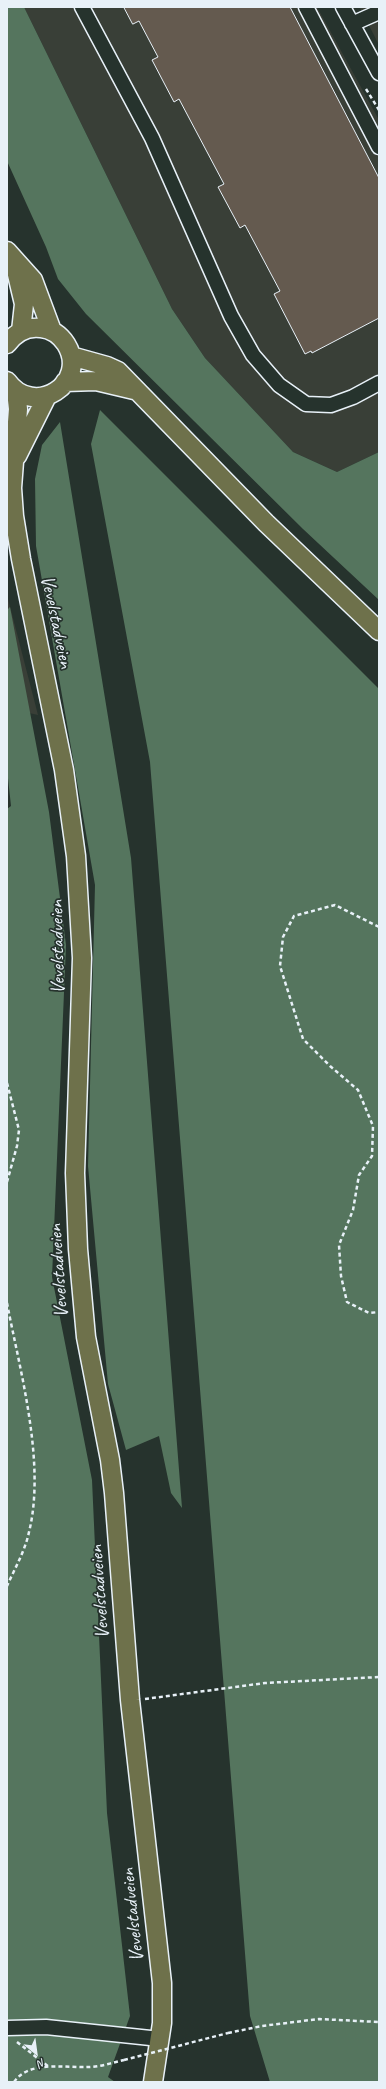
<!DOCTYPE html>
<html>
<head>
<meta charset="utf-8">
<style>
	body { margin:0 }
	#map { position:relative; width:386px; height:2089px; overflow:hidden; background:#26332d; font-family:Caveat,sans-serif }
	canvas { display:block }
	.frame { position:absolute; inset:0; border:8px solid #e8f1f8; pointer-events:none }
	.north { position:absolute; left:16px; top:2033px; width:40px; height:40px; -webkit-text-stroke:3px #26332d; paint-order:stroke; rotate:151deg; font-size:11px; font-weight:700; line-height:16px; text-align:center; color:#e8f1f8 }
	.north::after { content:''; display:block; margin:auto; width:14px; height:18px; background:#e8f1f8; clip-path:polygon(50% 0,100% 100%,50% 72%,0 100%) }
</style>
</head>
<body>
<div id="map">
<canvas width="386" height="2089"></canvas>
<div class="frame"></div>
<div class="north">N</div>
</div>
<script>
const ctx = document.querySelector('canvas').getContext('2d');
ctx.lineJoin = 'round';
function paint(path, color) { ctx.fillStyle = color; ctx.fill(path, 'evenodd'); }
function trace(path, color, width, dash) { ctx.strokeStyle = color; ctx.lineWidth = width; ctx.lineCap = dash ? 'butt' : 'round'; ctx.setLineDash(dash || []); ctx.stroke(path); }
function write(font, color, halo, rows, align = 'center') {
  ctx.font = font + ' Caveat,sans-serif'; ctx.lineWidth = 3.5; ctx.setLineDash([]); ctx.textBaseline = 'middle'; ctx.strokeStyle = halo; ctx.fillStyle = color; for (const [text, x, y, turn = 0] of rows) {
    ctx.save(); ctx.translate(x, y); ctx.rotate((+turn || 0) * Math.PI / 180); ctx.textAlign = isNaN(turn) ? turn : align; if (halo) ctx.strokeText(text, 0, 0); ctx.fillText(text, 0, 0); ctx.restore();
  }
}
paint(new Path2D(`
	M24,7H317L379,120V452L337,472L293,452L205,358L172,309Z
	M360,7H379V45L360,8Z
	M7,595L38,715L7,708Z`), '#393f37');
paint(new Path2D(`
	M7,7H24L172,309L205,358L293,452L337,472L379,452V600L303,529L86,314L58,279L46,247L7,161Z
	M100,410L379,689V2082H270L250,2016L150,762L91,444Z
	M60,422L131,858L182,1508L171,1493L159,1436L126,1450L108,1384L88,1166L95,885L36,546L35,479L42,445Z
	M10,607L49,812L66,945L52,1277L92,1480L107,1813L130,2016L108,2077L115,2082H7V809L11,806L7,769V610Z`), '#55755e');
const building = new Path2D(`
	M124,7H290L379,178V318L312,353L311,351L305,354L274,294L280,291L245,225L240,228L218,187L224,184L179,99L174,102L152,60L158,57L139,21L133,24Z`);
paint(building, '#645a4f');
trace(building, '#e8f1f8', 1);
const minor = new Path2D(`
	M82,7L152,138L231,316L253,355L279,385L306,404L331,405L353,397L379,383
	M306,7L379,147
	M343,7L379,73
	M352,24L379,12
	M7,2028L46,2027L160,2039`);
const major = new Path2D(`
	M7,251L33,280L52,331
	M14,262L24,304L21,331
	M7,344C15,333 27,326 41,328C51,329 60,335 66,344C90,383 34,419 7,381
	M71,356L107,366L118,371L266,523L379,631
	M65,382L96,381L134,390
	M16,391L18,409L12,488L14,516L21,559L64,770L76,856L82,958L75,1173L78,1249L86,1337L110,1460L114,1493L130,1700L162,1983V2023L153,2082
	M17,456L47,396`);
trace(minor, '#e8f1f8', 17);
trace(major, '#e8f1f8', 21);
trace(new Path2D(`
	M366,89L379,110
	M379,927L335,905L294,916L283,937L280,966L303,1039L330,1066L358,1090L373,1126L372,1156L359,1175L353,1210L339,1245L341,1276L347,1302L369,1313L379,1312
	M7,1083L19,1130L17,1146L7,1182
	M7,1303C20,1371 46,1463 29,1532C25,1551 15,1568 7,1586
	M145,1699L265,1683L379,1677
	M228,2033L262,2026L319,2019L379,2022
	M17,2042L49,2067
	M14,2082C29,2060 65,2068 87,2067C99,2067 112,2063 124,2060`), '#e8f1f8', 2.5, [4, 3]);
trace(minor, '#26332d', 14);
trace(major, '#6e714b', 18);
trace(new Path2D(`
	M124,2060L228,2033`), '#e8f1f8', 2.5, [4, 3]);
write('20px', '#e8f1f8', '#26332d', [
	["Vevelstadveien",56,622,78],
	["Vevelstadveien",58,947,-91],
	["Vevelstadveien",59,1271,-94],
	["Vevelstadveien",100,1592,-94],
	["Vevelstadveien",133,1915,-96]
]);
</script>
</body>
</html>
